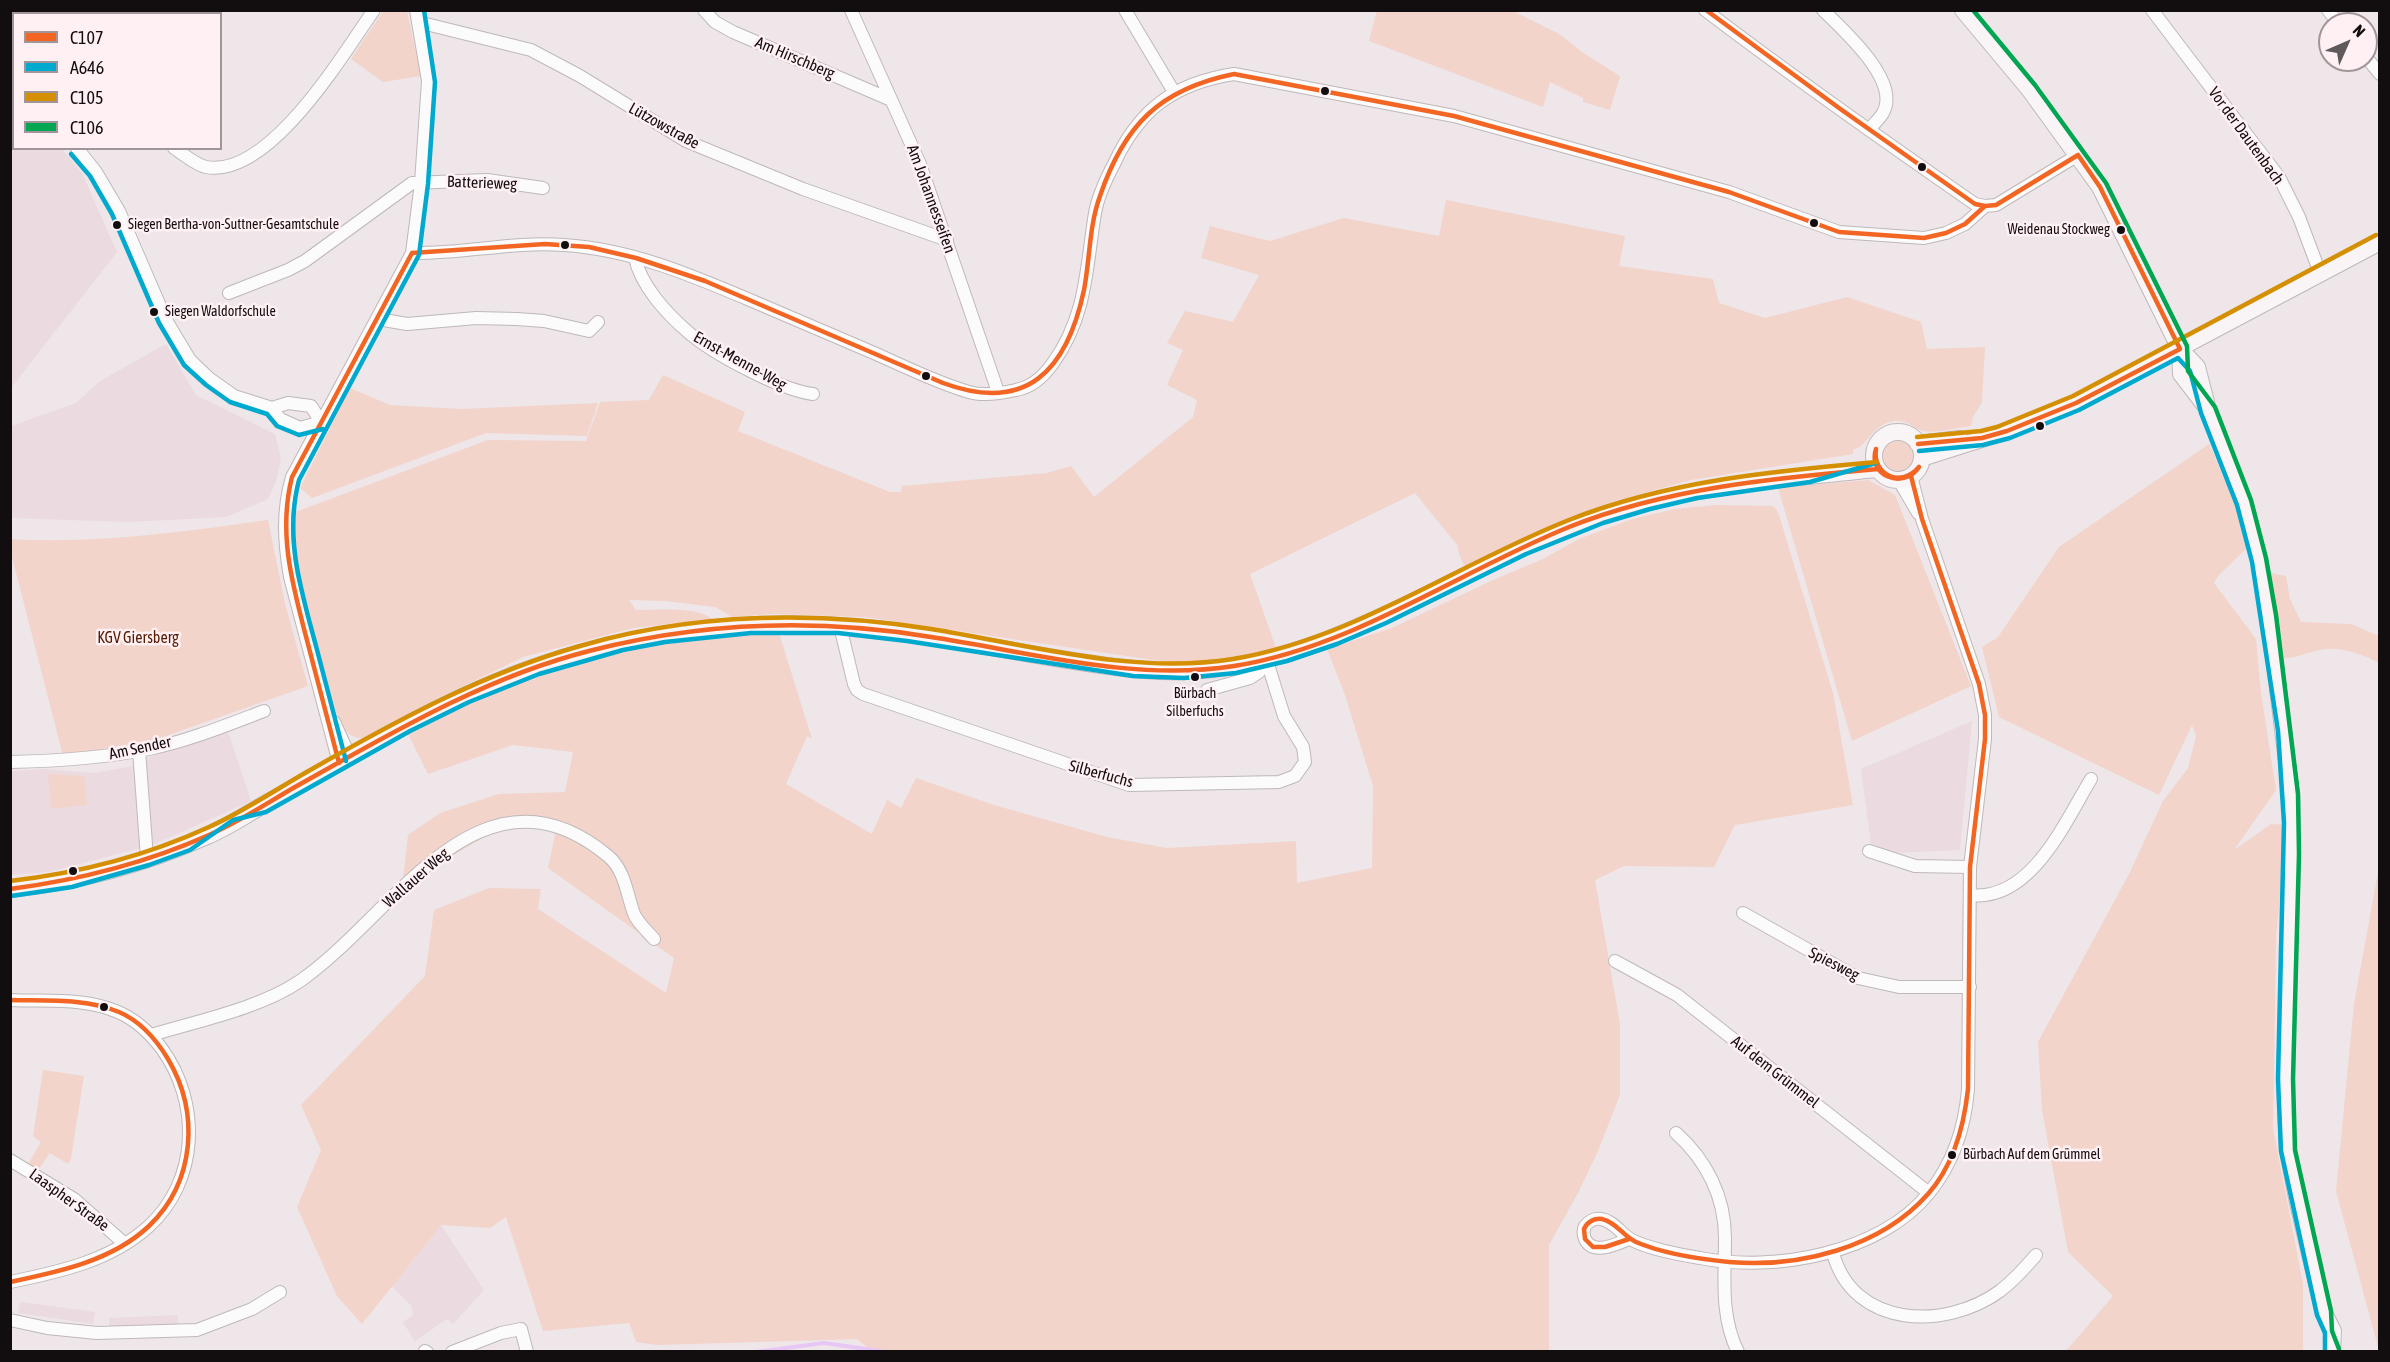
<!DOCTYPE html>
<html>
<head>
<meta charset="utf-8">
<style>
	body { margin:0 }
	#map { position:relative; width:2390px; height:1362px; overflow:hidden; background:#eee6e8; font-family:"Asap Condensed",sans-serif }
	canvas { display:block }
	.frame { position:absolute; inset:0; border:12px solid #120d0f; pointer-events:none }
	.legend { position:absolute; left:12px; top:12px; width:210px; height:138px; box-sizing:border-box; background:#fff0f4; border:2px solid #a09598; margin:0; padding:8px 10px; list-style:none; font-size:18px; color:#120d0f }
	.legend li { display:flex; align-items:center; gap:12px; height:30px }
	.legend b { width:30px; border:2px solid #a09598 }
	.north { position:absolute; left:2318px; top:12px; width:60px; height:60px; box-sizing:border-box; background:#fff0f4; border:2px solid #a09598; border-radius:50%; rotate:45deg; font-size:16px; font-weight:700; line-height:24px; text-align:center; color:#120d0f }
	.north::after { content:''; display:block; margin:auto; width:21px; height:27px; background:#5f595b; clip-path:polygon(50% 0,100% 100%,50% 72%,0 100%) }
</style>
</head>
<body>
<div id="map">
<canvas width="2390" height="1362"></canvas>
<div class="frame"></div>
<ul class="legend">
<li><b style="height:8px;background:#f26522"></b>C107</li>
<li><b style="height:8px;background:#00a9ce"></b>A646</li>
<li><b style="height:8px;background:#d58f02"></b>C105</li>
<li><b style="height:8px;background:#00a651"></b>C106</li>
</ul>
<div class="north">N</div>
</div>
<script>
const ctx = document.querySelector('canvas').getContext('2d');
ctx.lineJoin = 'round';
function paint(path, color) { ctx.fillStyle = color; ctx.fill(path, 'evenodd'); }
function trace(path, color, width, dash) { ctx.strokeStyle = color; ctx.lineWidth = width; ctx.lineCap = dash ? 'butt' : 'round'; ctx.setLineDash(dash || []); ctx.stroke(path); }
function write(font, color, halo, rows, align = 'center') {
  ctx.font = font + ' "Asap Condensed",sans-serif'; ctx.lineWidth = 5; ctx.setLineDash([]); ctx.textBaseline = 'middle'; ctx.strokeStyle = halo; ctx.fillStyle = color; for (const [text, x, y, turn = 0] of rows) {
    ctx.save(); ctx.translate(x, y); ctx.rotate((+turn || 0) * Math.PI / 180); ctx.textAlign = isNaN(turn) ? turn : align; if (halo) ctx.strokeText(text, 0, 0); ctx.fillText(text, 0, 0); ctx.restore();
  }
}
paint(new Path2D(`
	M11,113L13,115L14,148L62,149L82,173L117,252L11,388Z
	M166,344L196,395L275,434L281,459L276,482L268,499L226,517L129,522L11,518V426L76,403L100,381Z
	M1972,721L1960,850L1893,853L1871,844L1861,769Z
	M228,732L251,801L150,846L144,759Z
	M134,766L141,848L49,872L11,875V771L44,769L94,773Z
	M441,1225L484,1290L453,1324L447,1319L415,1341L403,1322L413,1315L412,1307L392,1286Z
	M20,1302L95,1312L93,1324L18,1313Z
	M178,1315V1324L109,1327V1318Z`), '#ebdadf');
paint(new Path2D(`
	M384,10L407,11L421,76L383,82L351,59Z
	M1377,10L1513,11L1559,34L1585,54L1620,76L1610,110L1583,102V98L1550,82L1543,107L1369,41Z
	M1446,200L1625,236L1619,266L1713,279L1719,303L1765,318L1847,297L1921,322L1927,349L1985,347L1982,402L1973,417L1971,426C1960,427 1933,434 1924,431C1910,427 1907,417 1889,422C1873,426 1868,445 1853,450V454L1691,480L1618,500L1577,515L1540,536L1467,570L1460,557L1457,545L1415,493L1250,574L1276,648L1244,657L1187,665L865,617L772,614L732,617L715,607L664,601L629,600L636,610C656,610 697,606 712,619L633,628L523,657L441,697L365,738C352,739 347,733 339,723L295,573L291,532L293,513L488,440L586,441L600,402L649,400L663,375L745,412L738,431L890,492H901L902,486L1047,473L1071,466L1094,497L1193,417L1197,400L1167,385L1183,350L1167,343L1185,311L1233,322L1259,275L1201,258L1210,226L1270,241L1344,218L1439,236Z
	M350,388L390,405L461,409L598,403L587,436L486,433L312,498L300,488Z
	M1883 456a15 15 0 1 1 30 0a15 15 0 1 1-30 0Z
	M2209,444L2234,499L2248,547L2218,576L2214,583L2256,639L2261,693L2276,790L2234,850L2271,824L2287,825L2276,936L2273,1128L2303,1284V1351H2066L2113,1296L2068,1252L2042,1110L2038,1042L2129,874L2163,801L2188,768L2196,736L2192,725L2159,795L1999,717L1982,647L1998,637L2059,547Z
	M1868,480L1895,495L1971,686L1852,741L1778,488Z
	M1717,505L1773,506L1778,512L1833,693L1853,805L1735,825L1714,867L1624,866L1595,880L1620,1024V1095L1598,1151L1578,1193L1549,1245V1351L873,1352L857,1339L657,1345L636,1342L629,1323L543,1331L506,1217L490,1228L441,1225L362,1324L337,1296L297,1207L321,1150L301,1105L425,976L434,910L489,888L541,889L538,909L666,993L674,958L548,868L556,830L517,823L489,834L435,866L403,879L408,835L440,813L499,794L565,792L573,752L513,745L428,774L408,734L461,707L542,673L624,650L695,636L778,630L812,739L807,736L786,784L872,834L887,800L901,808L916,778L994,805L1107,837L1167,848L1296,841L1297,883L1372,868L1373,786L1345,695L1327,649L1392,628L1493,580L1543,559L1579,539L1632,519L1675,509Z
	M268,520L285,604L308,686L157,739L63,756L11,553L10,539C97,544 182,532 268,520Z
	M2271,573L2286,576L2290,599L2301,622L2351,624L2379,636V663C2365,655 2342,647 2325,649C2308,651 2298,659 2279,658L2269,603Z
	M48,774L84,776L87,805L51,809Z
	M2379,867V1351L2336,1191L2354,1004Z
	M43,1070L84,1076L71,1158L68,1164L50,1153L38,1170L28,1164L41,1142L33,1136Z`), '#f2d4cb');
trace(new Path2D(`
	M756,1352L824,1343L887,1352`), '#e8c6f5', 4);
const street = new Path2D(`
	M704,10L715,22L733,32L889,99
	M851,10L920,164L998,392
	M1125,10L1174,92
	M1705,10C1793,77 1884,141 1975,204L1985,206
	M1823,10C1843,30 1899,79 1884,111C1881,118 1873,124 1869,130
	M2152,10L2279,177L2299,217L2320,273
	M2328,10L2339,24
	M418,22L531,50L580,76L686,141L803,189L947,240
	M10,34L14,35
	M2366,57L2380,74
	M10,88L14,91
	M77,148L96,172L119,211L166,320L190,360L210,379L234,396L272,408L280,419L300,428L321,422
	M174,148C183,154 196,165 206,167C269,179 343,54 374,10
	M412,253C463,254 513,241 564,245C630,249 691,275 750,300C789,317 828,333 867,350C900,364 934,382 969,392C982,396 1003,393 1016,390C1032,387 1044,376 1053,363C1087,316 1086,268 1095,213C1098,196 1106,179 1114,164C1139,109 1175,83 1234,74L1454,116L1729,192L1839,232L1924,238L1946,233L1965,224L1985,206L1996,205L2078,155
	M635,258C641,286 667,314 688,332C713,354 781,390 813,394
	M229,293L288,270L305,261L412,183L487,180L543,188
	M378,319L407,324L476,318L517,319L544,321L589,331L598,322
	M272,408L288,403L311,406L321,422
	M1898,479L1918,513
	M840,626L854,684L857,690L863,694L1129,785L1279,782L1295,776L1305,762L1303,747L1284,716L1266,658
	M1207,690L1250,678L1259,672L1266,658
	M334,722L350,757
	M139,750L147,858
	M10,762C57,761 103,758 149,749C188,741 227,725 264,711
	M339,763L290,577C284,542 282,511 292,477L412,253L421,183L428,81L416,10
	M1869,851L1915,866L1970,867
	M1970,895C2031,902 2065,822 2091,779
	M1743,913L1858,978L1899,987H1970
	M1615,961L1677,995L1929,1193
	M10,1000C46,1002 84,997 118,1012C137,1020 150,1033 162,1049C201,1103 199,1181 148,1227C110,1261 59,1272 10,1282
	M151,1035C197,1021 261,1008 300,981C393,917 480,750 608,856C625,870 627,895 634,914C638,923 647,931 654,939
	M1676,1133C1706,1160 1725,1196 1725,1238C1725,1276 1720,1316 1738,1352
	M10,1160L74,1199L125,1244
	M1629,1239C1616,1244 1593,1256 1585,1239C1583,1234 1583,1230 1585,1226C1589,1221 1595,1218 1601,1219C1614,1221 1620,1233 1630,1239C1646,1248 1681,1255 1700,1258C1774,1273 1881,1253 1929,1193C1954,1162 1965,1128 1968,1089L1970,867L1985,739V715L1979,684L1922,519L1911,476
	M1833,1253C1853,1328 1945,1331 2000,1291C2013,1281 2025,1268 2036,1255
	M10,1320L47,1328L97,1333L197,1330L252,1309L280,1292
	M425,1351L427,1352
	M452,1352L501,1333L521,1329L527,1352`);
const secondary = new Path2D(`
	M1963,10L2029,89L2100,187L2180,349L2197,367L2208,410L2244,503L2259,560L2269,616L2291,794L2292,854L2285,1079L2288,1151L2298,1203L2324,1313L2333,1331L2332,1352
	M2180,349L2181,374L2204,404
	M1874 456a24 24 0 1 1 48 0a24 24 0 1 1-48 0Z
	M1918,444L1960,439
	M1922,458L2007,431L2076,403L2380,242
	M10,889C77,882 146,863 207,836C231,826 251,811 274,799C347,759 419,714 496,682C613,634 742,616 868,628C951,637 1033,657 1116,667C1139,670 1161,672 1184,671C1320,668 1445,578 1568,528C1654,493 1746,482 1838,473C1851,472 1864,470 1878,469`);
trace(street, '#beb8ba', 14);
trace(secondary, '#beb8ba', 18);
trace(street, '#fcfbfc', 12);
trace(secondary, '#f9f5f6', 16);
trace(new Path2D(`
	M1706,10L1839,108L1975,204L1985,206
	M2078,155L2100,187L2180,349
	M412,253L545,244L589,247L636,258L705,281L943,383C1027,414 1067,370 1084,290C1090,259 1089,226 1100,196C1124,125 1160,89 1234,74L1454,116L1729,192L1839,232L1924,238L1946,233L1965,224L1985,206L1996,205L2078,155
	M1918,444L1982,438L2007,431L2076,403L2180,349
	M1876,449C1872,476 1902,488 1919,467
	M1876,449C1867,476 1904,490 1919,467
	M339,763C329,725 319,686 309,648C294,590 277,536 292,477L412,253
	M10,889C79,880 146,863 209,835C239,822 267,803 295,787C390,734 483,678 589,651C702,622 817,618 931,637C1030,652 1133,682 1234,666C1354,647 1458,572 1569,527C1667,488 1774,478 1878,469
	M10,1000C47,1001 85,998 119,1012C140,1021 156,1039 168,1059C200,1113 195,1182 149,1226C112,1261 58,1272 10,1282
	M1629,1239L1605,1247H1593L1585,1239L1584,1229C1587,1222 1594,1218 1602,1219C1616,1222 1623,1236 1636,1242C1664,1254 1698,1259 1729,1262C1799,1268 1880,1248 1928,1194C1954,1165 1964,1126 1968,1089L1970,867L1985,739V715L1979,684L1922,519L1911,476`), '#f26522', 4.5);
trace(new Path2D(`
	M71,154L90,176L112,214L159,323L184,365L206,385L230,402L267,414L277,426L299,435L323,429
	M1919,451L1983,445L2010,438L2079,410L2178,358L2190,371L2201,413L2237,505L2252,562L2278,731L2284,823L2278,1079L2281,1151L2317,1315L2325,1333V1352
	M346,761C336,723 326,684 316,646C301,590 284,537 299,480L419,255L428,184L435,82L424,10
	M11,896L72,887L149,865L190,850L233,820L266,812L410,731L469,702L539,674L623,650L665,642L751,633H838L907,641L1133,676L1184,678L1236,673L1287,661L1337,644L1386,623L1526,554L1603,523L1650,509L1697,498L1810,482L1876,463`), '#00a9ce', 4.5);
trace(new Path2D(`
	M1917,437L1981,431L1997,427L2073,396L2376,235
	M10,881C79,873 146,856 209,827C245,811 278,788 312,769C398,720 484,673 580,646C694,613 814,611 931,629C1030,645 1133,675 1233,659C1354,639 1457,564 1569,520C1667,481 1773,471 1877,462`), '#d58f02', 4.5);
trace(new Path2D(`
	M1973,10L2035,85L2106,183L2187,346L2188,371L2215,407L2251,500L2266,558L2276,615L2298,794L2299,854L2293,1079L2295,1150L2331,1311L2332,1331L2339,1349`), '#00a651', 4.5);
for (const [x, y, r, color] of [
	[1325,91,5,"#120d0f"],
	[1922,167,5,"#120d0f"],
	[1814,223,5,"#120d0f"],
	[117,225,5,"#120d0f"],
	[2121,230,5,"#120d0f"],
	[565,245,5,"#120d0f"],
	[154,312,5,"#120d0f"],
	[926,376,5,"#120d0f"],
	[2040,426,5,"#120d0f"],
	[1195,677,5,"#120d0f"],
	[73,871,5,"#120d0f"],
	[104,1007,5,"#120d0f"],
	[1952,1155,5,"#120d0f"]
]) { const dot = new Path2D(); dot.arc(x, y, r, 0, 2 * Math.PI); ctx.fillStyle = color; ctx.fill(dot); trace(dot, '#fff0f4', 2); }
write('14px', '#120d0f', '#fff0f4', [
	["Siegen Bertha-von-Suttner-Gesamtschule",128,225],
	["Weidenau Stockweg",2110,230,"right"],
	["Siegen Waldorfschule",165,312],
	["Bürbach",1195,694,"center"],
	["Silberfuchs",1195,712,"center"],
	["Bürbach Auf dem Grümmel",1963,1155]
], 'left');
write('16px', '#120d0f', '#fff0f4', [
	["Am Hirschberg",795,58,23],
	["Lützowstraße",664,126,29],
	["Vor der Dautenbach",2246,136,54],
	["Batterieweg",482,183,2],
	["Am Johannesseifen",931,199,70],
	["Ernst-Menne-Weg",740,361,29],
	["Am Sender",140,748,-12],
	["Silberfuchs",1101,774,15],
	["Wallauer Weg",416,878,-41],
	["Spiesweg",1834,964,27],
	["Auf dem Grümmel",1775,1072,38],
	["Laaspher Straße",69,1200,36]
]);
write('16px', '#561b00', '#fff0f4', [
	["KGV Giersberg",138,638]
]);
</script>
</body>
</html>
